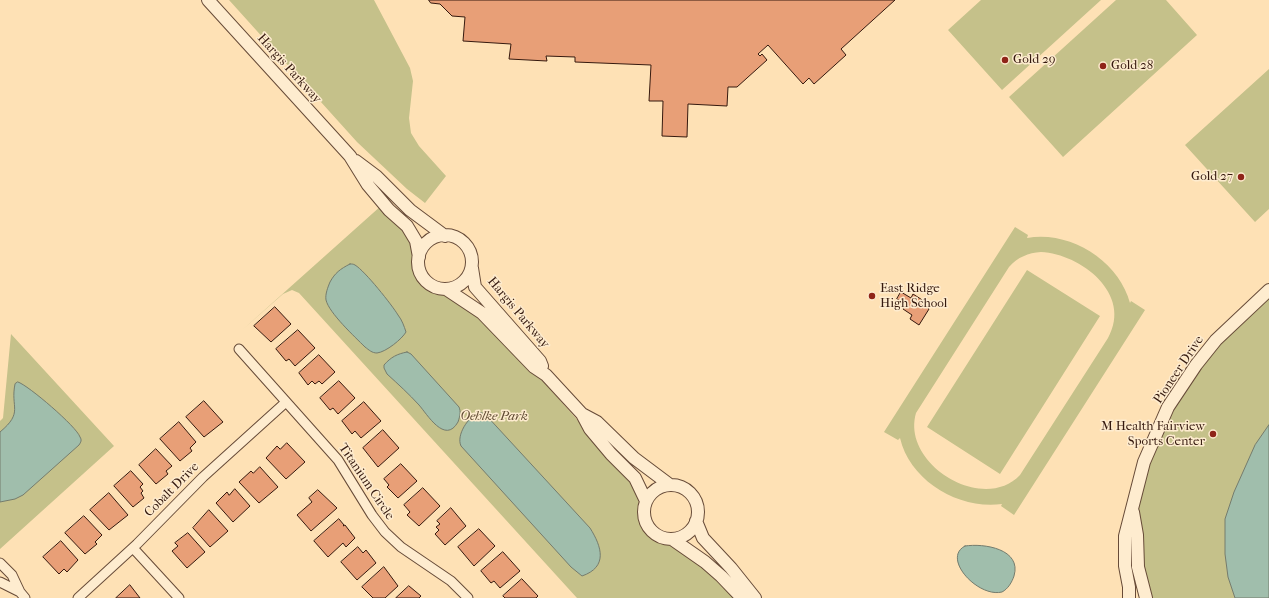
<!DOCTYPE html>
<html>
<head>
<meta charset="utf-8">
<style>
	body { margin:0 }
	canvas { display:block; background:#fee1b5 }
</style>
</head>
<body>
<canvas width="1269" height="598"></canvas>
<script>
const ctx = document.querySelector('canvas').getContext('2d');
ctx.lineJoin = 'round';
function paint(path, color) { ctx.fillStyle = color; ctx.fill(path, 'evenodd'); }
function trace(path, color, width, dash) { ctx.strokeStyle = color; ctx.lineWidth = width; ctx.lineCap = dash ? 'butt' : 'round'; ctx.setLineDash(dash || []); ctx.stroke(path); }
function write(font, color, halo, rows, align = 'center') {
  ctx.font = font + ' "IM FELL French Canon",serif'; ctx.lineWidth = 3; ctx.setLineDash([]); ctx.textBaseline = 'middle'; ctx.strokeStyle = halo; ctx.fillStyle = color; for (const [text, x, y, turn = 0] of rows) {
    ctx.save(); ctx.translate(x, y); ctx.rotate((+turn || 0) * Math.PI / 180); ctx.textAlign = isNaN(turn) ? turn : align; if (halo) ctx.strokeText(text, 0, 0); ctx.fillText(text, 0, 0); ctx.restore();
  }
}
paint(new Path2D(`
	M229,0H374L410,68L413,81L409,118L411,133L419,146L446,176L425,203L407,189L357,142Z
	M981,0H1101L1002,90L948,30Z
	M1116,0H1166L1197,35L1063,157L1009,97Z
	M1269,69V209L1255,222L1185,145Z
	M382,205L408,234L414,255L415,270L423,283L430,289L448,297L476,314L534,371L628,477L638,495L641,519L646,530L654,537L671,545L696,560L738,598H577L299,293L292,290L283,294L241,331Z
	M1015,227L1028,235L1027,238C1070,230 1119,261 1130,303L1131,301L1145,310L1014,515L1001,506L1002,504C959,510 910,481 900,438L898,440L884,432ZM1041,252C1081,254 1133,294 1108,338L1020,475C983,514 901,464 916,413L1009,267C1018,257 1028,253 1041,252Z
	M1027,270L1100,316L1000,474L927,427Z
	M1269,290V598H1146L1132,507L1144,462L1196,365Z
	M11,334L114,446L0,549V421L3,418Z`), '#c5c18a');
const water = new Path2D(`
	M350,264C353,264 353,264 355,265C365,271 392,305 398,315C402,320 404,326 406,332C402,339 386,352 377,353C372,353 369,350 365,347C355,337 329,313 326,300C325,294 328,287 330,282C335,273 340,269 350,264Z
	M407,352L411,354L459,407C461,412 460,416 458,422C445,445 427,414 419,405C409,394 398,384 387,374L384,368V365C391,357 397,354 407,352Z
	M18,382C28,385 77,427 80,437C82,440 81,442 79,445L23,495L15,499L0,502V432C24,412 10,408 15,384Z
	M479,412L485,414L590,528C602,547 608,567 582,576L571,567L461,446C456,435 468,417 479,412Z
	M1269,425V598H1235L1228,577L1225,554V519L1234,492L1255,445Z
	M965,546C984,543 1022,549 1014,576C1012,582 1008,589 1002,592C978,598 941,558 965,546Z`);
paint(water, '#a0beac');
trace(water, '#757c6d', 1);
const building = new Path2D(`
	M429,0H895L841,49L846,55L814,84L809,78L803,84L768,45L758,54L760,56L762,54L767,60L737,87H728L727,106L688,104L687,137L662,136L663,101H649L651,65L575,62V57L546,56L547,61L509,59L511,44L463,41L465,17L452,16L440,4L431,3Z
	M901,292L911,298L913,294L930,305L928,308L929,309L919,325L910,319L912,315L903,309L906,305L897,299Z
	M275,307L291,324L271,342L254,326Z
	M298,330L315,348L295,366L289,359L286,361L276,349Z
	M319,355L335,372L322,384L319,381L315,384L312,381L308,385L299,373Z
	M339,381L355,398L338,414L333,408L330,410L320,398Z
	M204,401L223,422L204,437L186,417Z
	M364,402L381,421L361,438L355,431L352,434L342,421Z
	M179,422L196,442L190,448L192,451L180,461L160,439Z
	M383,430L399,448L378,467L363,448Z
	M287,443L305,462L286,479L266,458L277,446L280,449Z
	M156,449L172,466L166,471L168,474L156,484L139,465Z
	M401,464L417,481L398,498L387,487L389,485L384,479Z
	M260,467L278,487L259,503L239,482L251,471L253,473Z
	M131,471L143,484L140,487L143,491L141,493L144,498L133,507L114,486Z
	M423,488L440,506L419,526L407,515L410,512L404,505Z
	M235,489L250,506L233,522L216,503L227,492L229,495Z
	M318,490L337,508L311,531L297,515L312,502L309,498Z
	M109,493L128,515L109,530L90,510Z
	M451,508L466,526L445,545L435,534L439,530L436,527L440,524L437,521Z
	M209,510L228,531L210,547L193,528Z
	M84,516L102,535L95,542L97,544L85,554L65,533Z
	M339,519L344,525L343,526L345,525L355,538L346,547L343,543L328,557L314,541Z
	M479,529L495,546L474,566L458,547Z
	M188,533L205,552L187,568L172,551L178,546L175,543Z
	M61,541L78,560L67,572L64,569L59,574L43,557Z
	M358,547L363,553L366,550L376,563L357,580L341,562Z
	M503,552L520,571L500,588L494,581L491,583L481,571Z
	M384,567L398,586L385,598H373L362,587Z
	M522,579L538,596L536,598H505L503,596Z
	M130,585L140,598H116Z
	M409,586L421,596L419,598H396Z`);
paint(building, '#e89f77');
trace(building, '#35190e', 1);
const minor = new Path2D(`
	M239,349L338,460L372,515L385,532L401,547L451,581L468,598
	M133,548L179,598
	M0,563L12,575L20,592L25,598
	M0,582L20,592
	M78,598L137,544L203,477L286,402`);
const tertiary = new Path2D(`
	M208,0L350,156L368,185L389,210L407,226L416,241L419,257
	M356,161L376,176L410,210L445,236
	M418 262a27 27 0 1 1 54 0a27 27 0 1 1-54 0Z
	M472,268L475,287L540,361L542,366
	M446,289L482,313L534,367L546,375L582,414L590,429L611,454L635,478L646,501
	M582,414L597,422L634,458L670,485
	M644 512a27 27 0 1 1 54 0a27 27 0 1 1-54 0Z
	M1133,512L1137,535L1138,567L1146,598
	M696,521L703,538L731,568L755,598
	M672,539L705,562L721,576L742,598
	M1129,598V587L1125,566V536L1144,462L1168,407L1196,365L1216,340L1269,290`);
trace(minor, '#674b38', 11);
trace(tertiary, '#674b38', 14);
trace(minor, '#feeccf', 9);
trace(tertiary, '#feeccf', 12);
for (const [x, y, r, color] of [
	[1005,60,4,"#8f2418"],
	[1103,66,4,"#8f2418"],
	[1241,177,4,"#8f2418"],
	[872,296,4,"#8f2418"],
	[1213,434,4,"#8f2418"]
]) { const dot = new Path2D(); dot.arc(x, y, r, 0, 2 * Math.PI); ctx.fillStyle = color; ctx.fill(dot); trace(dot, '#feeccf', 1.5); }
write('13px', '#35190e', '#feeccf', [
	["Gold 29",1013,60],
	["Gold 28",1111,66],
	["Gold 27",1233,177,"right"],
	["East Ridge",880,289],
	["High School",880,304],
	["M Health Fairview",1205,427,"right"],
	["Sports Center",1205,442,"right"]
], 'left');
write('13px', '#35190e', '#feeccf', [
	["Hargis Parkway",289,69,48],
	["Hargis Parkway",518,313,50],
	["Pioneer Drive",1179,370,-56],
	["Titanium Circle",366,482,56],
	["Cobalt Drive",172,490,-45]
]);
write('italic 13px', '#604b33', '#feeccf', [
	["Oehlke Park",494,417]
]);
</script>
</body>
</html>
